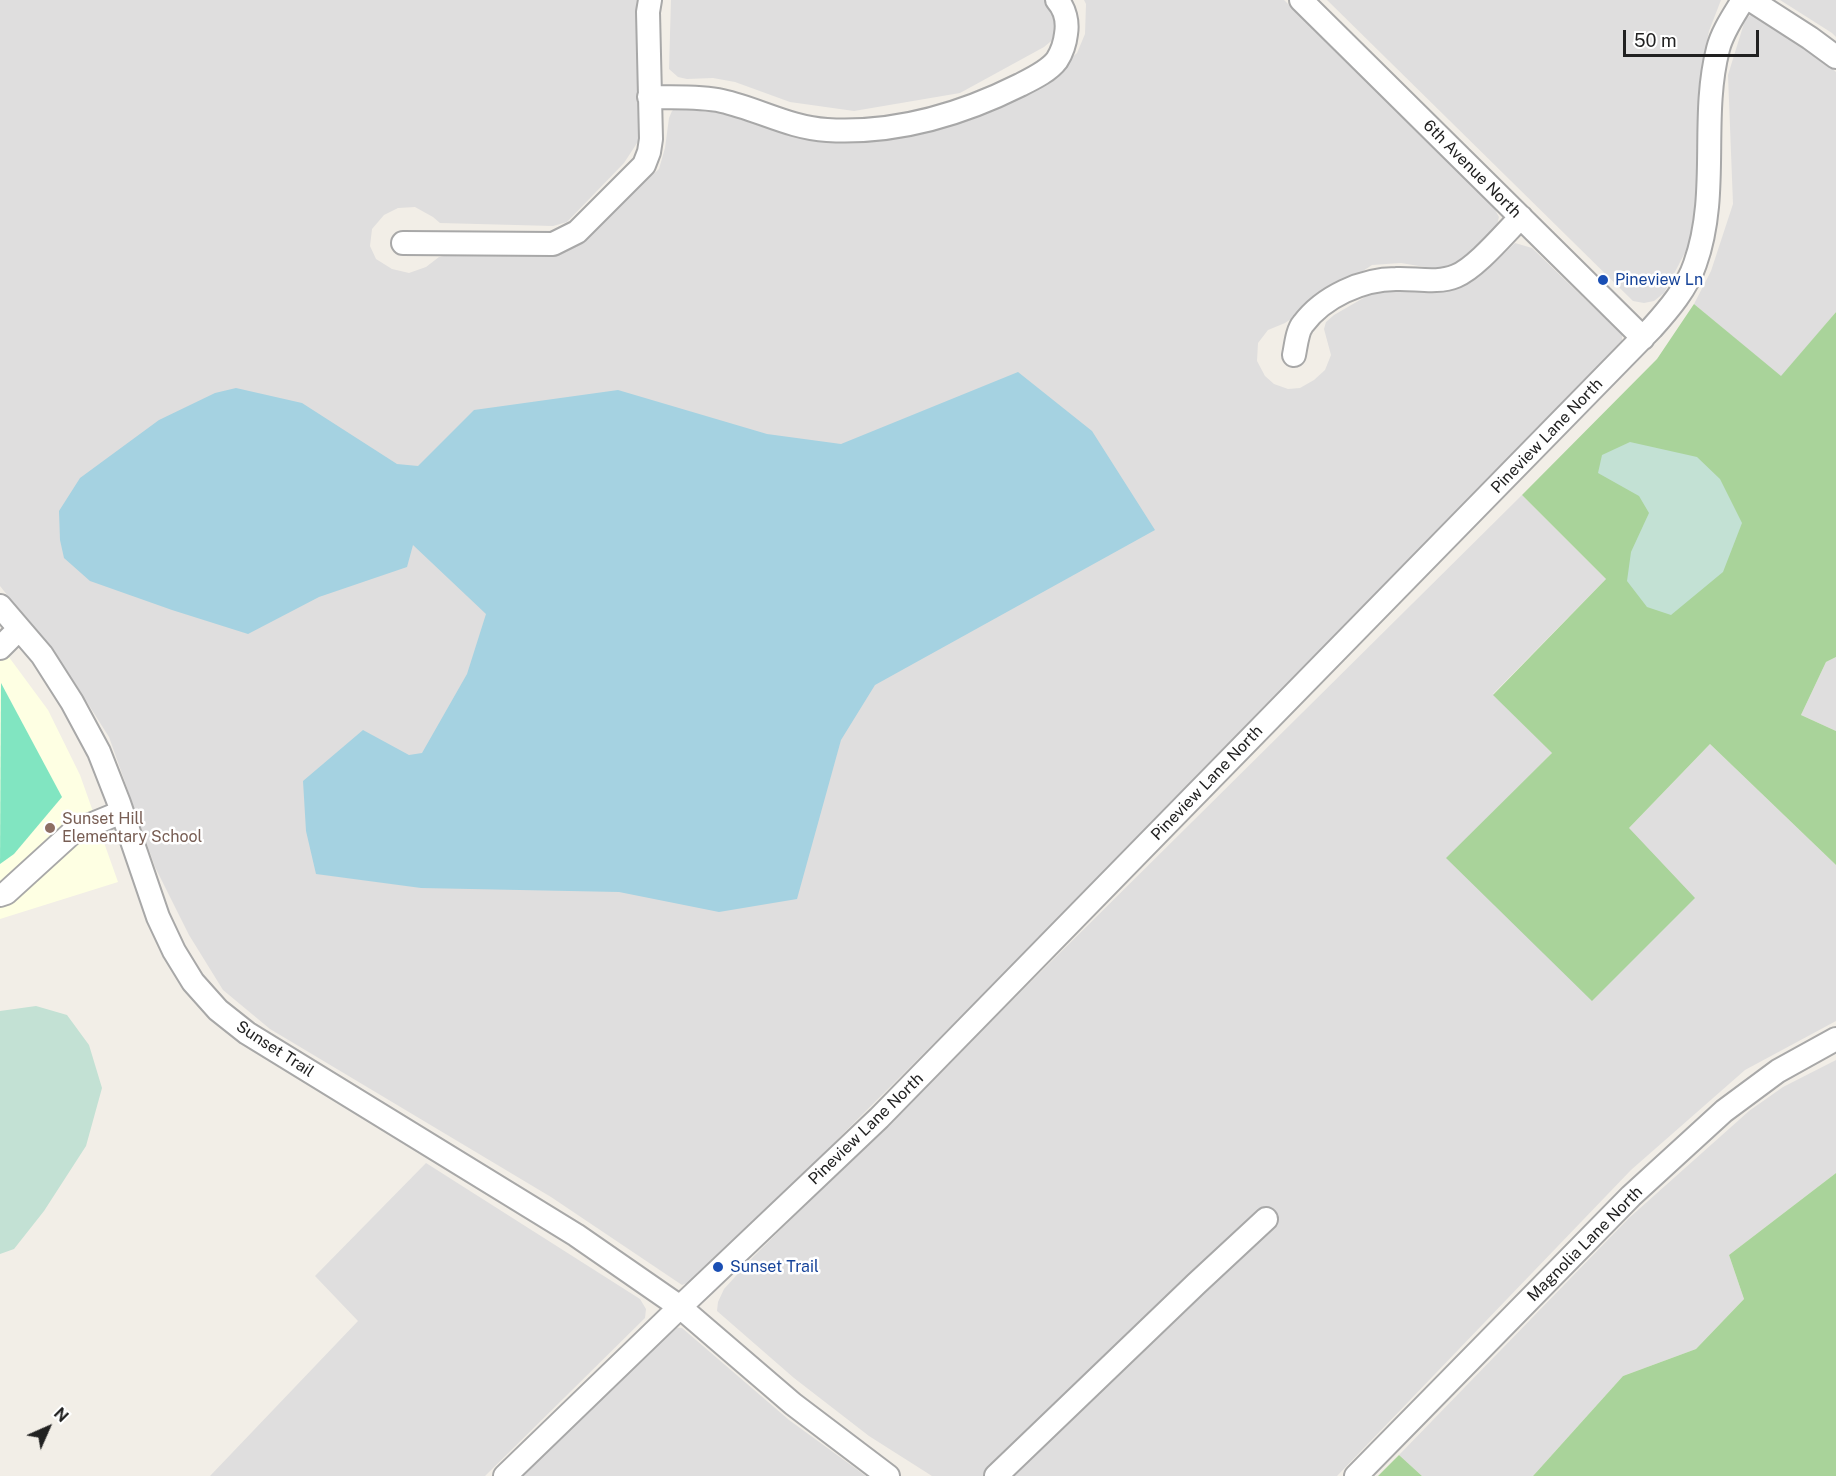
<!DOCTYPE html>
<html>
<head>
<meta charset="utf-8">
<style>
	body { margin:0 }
	#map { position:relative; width:1836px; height:1476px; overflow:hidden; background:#f2eee7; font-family:"Public Sans",sans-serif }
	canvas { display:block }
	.north { position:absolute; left:18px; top:1398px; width:60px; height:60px; -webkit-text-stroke:4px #fff; paint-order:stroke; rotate:45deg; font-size:16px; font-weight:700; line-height:24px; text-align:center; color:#212121 }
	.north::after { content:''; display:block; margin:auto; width:21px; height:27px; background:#212121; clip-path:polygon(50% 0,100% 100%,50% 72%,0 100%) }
	.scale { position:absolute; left:1623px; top:30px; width:136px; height:27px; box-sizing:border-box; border:3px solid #212121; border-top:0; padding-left:8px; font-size:18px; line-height:21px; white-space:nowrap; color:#212121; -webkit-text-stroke:4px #fff; paint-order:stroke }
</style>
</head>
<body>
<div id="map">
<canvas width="1836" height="1476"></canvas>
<div class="north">N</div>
<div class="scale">50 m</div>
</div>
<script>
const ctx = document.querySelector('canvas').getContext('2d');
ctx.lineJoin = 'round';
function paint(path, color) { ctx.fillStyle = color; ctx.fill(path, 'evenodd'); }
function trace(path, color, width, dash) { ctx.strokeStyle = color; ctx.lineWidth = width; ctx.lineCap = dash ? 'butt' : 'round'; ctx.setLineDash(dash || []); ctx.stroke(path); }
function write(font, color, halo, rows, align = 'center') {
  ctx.font = font + ' "Public Sans",sans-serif'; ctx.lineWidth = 5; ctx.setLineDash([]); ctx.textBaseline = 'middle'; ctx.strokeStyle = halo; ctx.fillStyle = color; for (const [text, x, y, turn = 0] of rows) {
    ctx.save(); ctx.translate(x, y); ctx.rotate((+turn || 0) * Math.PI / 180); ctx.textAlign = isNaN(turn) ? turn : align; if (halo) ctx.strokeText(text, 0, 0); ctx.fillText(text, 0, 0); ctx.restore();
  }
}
paint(new Path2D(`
	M0,0H643L646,56L639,140L624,163L567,222L553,226L440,223L433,217L415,207L398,208L384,215L372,229L370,246L376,259L392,269L409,273L426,267L439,257L456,253L564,251L574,245L659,169L665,148L669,118L672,111L678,105L726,102L815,134L1040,85L1077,53L1085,34L1086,4L1084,0H1284L1494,208L1499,217L1497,225L1462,262L1449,269L1431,268L1401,263L1372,265L1285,323L1268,330L1258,343L1257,361L1265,376L1274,384L1288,389L1300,388L1314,380L1325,370L1331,355L1324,329L1326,322L1334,315L1372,293L1407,290L1435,292L1461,287L1481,275L1515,243L1532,248L1622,335V341L1618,355L1069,909L696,1280L682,1285L551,1197L270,1029L223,990L189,935L155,867L109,737L64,666L0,586Z
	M671,0H1055L1056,37L1044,47L960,93L854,111L790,102L735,82L713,78L687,79L678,77L669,69Z
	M1327,0H1721L1709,31L1702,67L1698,133V207L1691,241L1664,293L1654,301L1644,303L1633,301Z
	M1780,0H1836V37L1832,33Z
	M1751,14L1762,16L1814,51L1836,72V312L1781,377L1694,304L1711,271L1733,204L1728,75L1745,20Z
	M1522,495L1606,579L1493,694L1552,753L1447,858L1629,828L1710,744L1836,865V1021L1745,1070L1631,1170L1337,1476H932L869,1436L794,1378L717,1311L718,1302L724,1289L754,1256Z
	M1836,657V731L1801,715L1826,662Z
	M1836,1060V1173L1729,1255L1744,1299L1696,1349L1623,1376L1533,1476H1422L1399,1455L1629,1218L1749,1111L1783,1087Z
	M426,1163L640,1299L646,1309L645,1318L485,1476H210L358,1321L315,1276Z
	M671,1327L682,1328L789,1420L866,1476H515Z`), '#dfdede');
paint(new Path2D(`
	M0,645L48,710L80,775L118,882L0,919Z`), '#feffe3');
paint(new Path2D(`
	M1694,304L1781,376L1836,312V657L1826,662L1801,715L1836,731V865L1710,744L1629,828L1695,898L1592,1001L1446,858L1552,753L1493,695L1606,579L1522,495L1657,359Z
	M1836,1173V1476H1533L1623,1376L1696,1349L1744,1299L1729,1255Z
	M1399,1455L1422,1476H1378Z`), '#a9d39a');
paint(new Path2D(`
	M1630,442L1697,457L1720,479L1742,523L1723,572L1671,615L1647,607L1627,581L1631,552L1649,513L1639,496L1598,473L1602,455Z
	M36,1006L67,1015L89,1045L102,1088L86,1146L44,1211L14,1249L0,1254V1011Z`), '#c3e1d4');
paint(new Path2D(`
	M1,683L62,797L14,854L0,864Z`), '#81e5c1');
paint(new Path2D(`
	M1018,372L1092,431L1155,530L875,685L841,740L797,899L719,912L619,892L421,888L316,874L306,831L303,781L363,730L409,755L422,753L467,674L486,614L413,545L407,567L319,597L248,634L172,610L90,581L64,558L60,540L59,511L80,478L159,420L215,393L236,388L302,403L397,464L418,466L474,410L618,390L767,434L841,444Z`), '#a5d2e1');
const minor = new Path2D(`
	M1301,0L1643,338
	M1751,0L1810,38L1836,57
	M649,97C673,98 699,96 722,101C758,109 790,128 827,130C895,134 960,115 1020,85C1032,79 1049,71 1057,60C1062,52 1065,43 1066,34C1068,22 1065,9 1057,0
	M403,243L553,244L577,232L644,165L649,152L651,139L648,12L650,0
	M1294,355C1296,346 1297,331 1303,324C1323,297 1362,279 1396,279C1415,278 1437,284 1456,276C1476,268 1505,233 1521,217
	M0,606L42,655L72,702L99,752L119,803L158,917L174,951L193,982L218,1010L247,1033L576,1235L680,1307L793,1404L888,1476
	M0,648L19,629
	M0,895L6,893L73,832L122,812
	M505,1476L680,1307L879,1118L1652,328C1669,309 1687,288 1695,264C1720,194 1700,119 1718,49C1722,32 1734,15 1743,0
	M996,1476L1196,1284L1266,1219
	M1356,1476L1631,1196L1724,1111L1778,1071L1836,1039`);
trace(minor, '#a8a8a8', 26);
trace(minor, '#fff', 22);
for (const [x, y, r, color] of [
	[1603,280,6,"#1a4fb4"],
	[50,828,6,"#8d6e63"],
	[718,1267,6,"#1a4fb4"]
]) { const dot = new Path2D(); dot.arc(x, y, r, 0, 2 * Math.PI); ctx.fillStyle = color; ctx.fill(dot); trace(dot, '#fff', 2); }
write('16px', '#212121', '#fff', [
	["6th Avenue North",1472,169,45],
	["Pineview Lane North",1547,436,-46],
	["Pineview Lane North",1207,783,-46],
	["Sunset Trail",275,1049,33],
	["Pineview Lane North",866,1129,-44],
	["Magnolia Lane North",1585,1244,-45]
]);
write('16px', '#164399', '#fff', [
	["Pineview Ln",1615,280],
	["Sunset Trail",730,1267]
], 'left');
write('16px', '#785e54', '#fff', [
	["Sunset Hill",62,819],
	["Elementary School",62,837]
], 'left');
</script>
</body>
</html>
